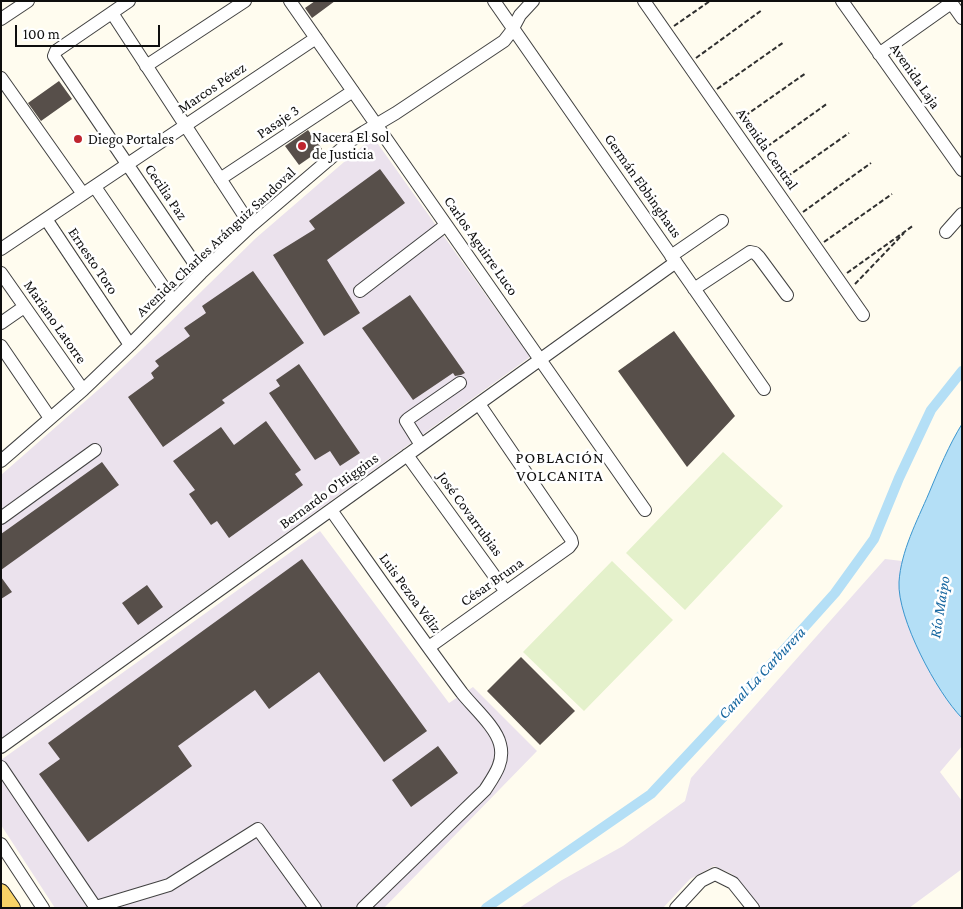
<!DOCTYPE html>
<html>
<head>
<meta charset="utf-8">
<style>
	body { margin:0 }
	#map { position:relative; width:963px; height:909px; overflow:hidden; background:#fffcef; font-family:"Crimson Pro",serif }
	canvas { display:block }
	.frame { position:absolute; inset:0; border:2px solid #0e0e0e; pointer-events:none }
	.scale { position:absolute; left:15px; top:25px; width:145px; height:22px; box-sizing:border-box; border:2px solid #0e0e0e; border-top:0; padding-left:6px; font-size:15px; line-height:18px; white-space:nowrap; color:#0e0e0e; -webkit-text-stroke:4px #fff; paint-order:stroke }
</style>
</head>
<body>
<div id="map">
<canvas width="963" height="909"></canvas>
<div class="frame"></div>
<div class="scale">100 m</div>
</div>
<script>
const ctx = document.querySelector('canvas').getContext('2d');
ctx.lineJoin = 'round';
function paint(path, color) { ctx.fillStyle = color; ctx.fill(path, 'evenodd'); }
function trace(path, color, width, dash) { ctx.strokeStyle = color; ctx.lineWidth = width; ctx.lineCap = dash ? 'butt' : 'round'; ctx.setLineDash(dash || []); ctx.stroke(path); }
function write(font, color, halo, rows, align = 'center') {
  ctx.font = font + ' "Crimson Pro",serif'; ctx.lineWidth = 5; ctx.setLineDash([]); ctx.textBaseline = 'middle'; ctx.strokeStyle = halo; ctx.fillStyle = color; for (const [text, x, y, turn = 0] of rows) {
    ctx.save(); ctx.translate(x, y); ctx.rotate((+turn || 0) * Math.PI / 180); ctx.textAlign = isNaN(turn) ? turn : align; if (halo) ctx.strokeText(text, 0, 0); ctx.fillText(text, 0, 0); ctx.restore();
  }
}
paint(new Path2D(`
	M373,137L530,357L1,739V475L106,383L159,333L256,238Z
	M320,531L449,703L473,687L537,751L384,908H55L1,825V760Z
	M885,559L902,561L899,584L902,605L910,631L924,662L952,707L962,718V746L940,772L962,801V869L909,908H760L732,874L714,866L690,879L663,908H519L562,880L623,846L685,801L691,778Z`), '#ebe2ed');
paint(new Path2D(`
	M723,452L783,506L685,610L626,553Z
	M612,561L673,620L584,711L523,652Z`), '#e4f1cb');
const water = new Path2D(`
	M962,424V718C937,693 897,618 899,582C901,551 917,521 929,493C939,469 949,445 962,424Z`);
paint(water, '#b4dff6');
trace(water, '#3b95cd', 1);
trace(new Path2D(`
	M486,908L651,794L739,700L835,593L874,539L899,478L931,410L962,371`), '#b4dff6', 10);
paint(new Path2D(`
	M315,1H335L312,18L305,8Z
	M59,81L72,99L41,121L28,103Z
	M308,130L322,149L299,165L285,146Z
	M380,169L405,203L327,260L360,313L324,336L273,255L315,229L309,221Z
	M253,271L304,343L222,400L225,403L163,447L128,397L154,378L151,373L159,366L155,361L190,336L184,328L206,313L202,306Z
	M410,295L465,373L461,375L455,376L453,373L413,400L362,328Z
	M674,331L735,416L687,467L618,371Z
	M299,364L360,453L340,466L330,451L315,460L269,393L280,386L276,380Z
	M266,421L301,470L295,474L303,485L229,538L217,521L211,525L189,494L195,490L173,461L221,427L234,445Z
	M102,462L119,485L1,570V534Z
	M302,559L427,731L384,762L319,672L269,709L255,690L178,746L192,766L88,842L39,774L60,759L48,743Z
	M1,577L12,592L1,599Z
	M147,585L163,607L138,625L122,603Z
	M521,657L575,711L540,745L487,691Z
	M438,746L458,773L411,807L392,780Z`), '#574f4a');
const minor = new Path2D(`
	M129,1L56,51L54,56L201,273
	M290,1L645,510
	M494,1L764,389
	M644,1L863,315
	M842,1L962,170
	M950,1L962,18
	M112,13L251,226
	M1,19L28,1
	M879,54L951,3
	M146,66L245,1
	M1,78L83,194
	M220,179L353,91
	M95,187L173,301
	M46,219L130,345
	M946,232L962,214
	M1,249L316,38
	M671,256L722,221
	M1,273L83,390
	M694,289L750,252L755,253L759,257L787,295
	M360,291L446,225
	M1,323L24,307
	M1,346L50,418
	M421,445L406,421L408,419L460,383
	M407,455L506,592
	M1,461L83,390L130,345L201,273L251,226L353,139L364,132L396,113L504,41L511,32L520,15L533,1
	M331,510C374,571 417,633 462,693C473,707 496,727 500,744C505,762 494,776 485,790L363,908
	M1,518L95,450
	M429,647L569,547L572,543L571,539L479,404
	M1,747L676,262
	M1,767L96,908
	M1,844L43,908
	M96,907L169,885L258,829L315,908
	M676,908L701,881L715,874L733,883L753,908`);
const major = new Path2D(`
	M1,892L12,908`);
trace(minor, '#414141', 14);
trace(major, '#1f1f1f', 18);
trace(new Path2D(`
	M674,26L710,1
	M696,58L762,10
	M717,89L784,42
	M739,120L806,73
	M761,151L828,103
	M781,181L849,133
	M803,212L871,163
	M824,242L892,194
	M847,273L914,225
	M855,284L904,233`), '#303030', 2, [5, 2.5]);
trace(minor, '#fff', 12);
trace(major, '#f8d266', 16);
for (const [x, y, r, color] of [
	[78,139,5,"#bf252f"],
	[302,146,5,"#bf252f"]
]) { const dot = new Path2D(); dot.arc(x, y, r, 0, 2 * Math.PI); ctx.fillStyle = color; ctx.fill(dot); trace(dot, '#fff', 2); }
write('15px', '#0e0e0e', '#fff', [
	["Avenida Laja",915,76,55],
	["Marcos Pérez",212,88,-34],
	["Pasaje 3",278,122,-34],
	["Avenida Central",767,149,55],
	["Germán Ebbinghaus",643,186,55],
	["Cecilia Paz",166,192,56],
	["Avenida Charles Aránguiz Sandoval",216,242,-43],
	["Carlos Aguirre Luco",481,246,55],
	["Ernesto Toro",93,261,56],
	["Mariano Latorre",55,322,55],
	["Bernardo O'Higgins",329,491,-36],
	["José Covarrubias",470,514,54],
	["César Bruna",492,582,-35],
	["Luis Pezoa Véliz",410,593,54]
]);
write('15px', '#0e0e0e', '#fff', [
	["Nacera El Sol",312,137],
	["de Justicia",312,154],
	["Diego Portales",88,139]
], 'left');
ctx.letterSpacing = '1px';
write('16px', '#0e0e0e', '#fff', [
	["POBLACIÓN",560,458],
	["VOLCANITA",560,476]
]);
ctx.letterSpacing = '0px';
write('italic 16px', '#1767a0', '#fff', [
	["Río Maipo",940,607,-81],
	["Canal La Carburera",762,673,-47]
]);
</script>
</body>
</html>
